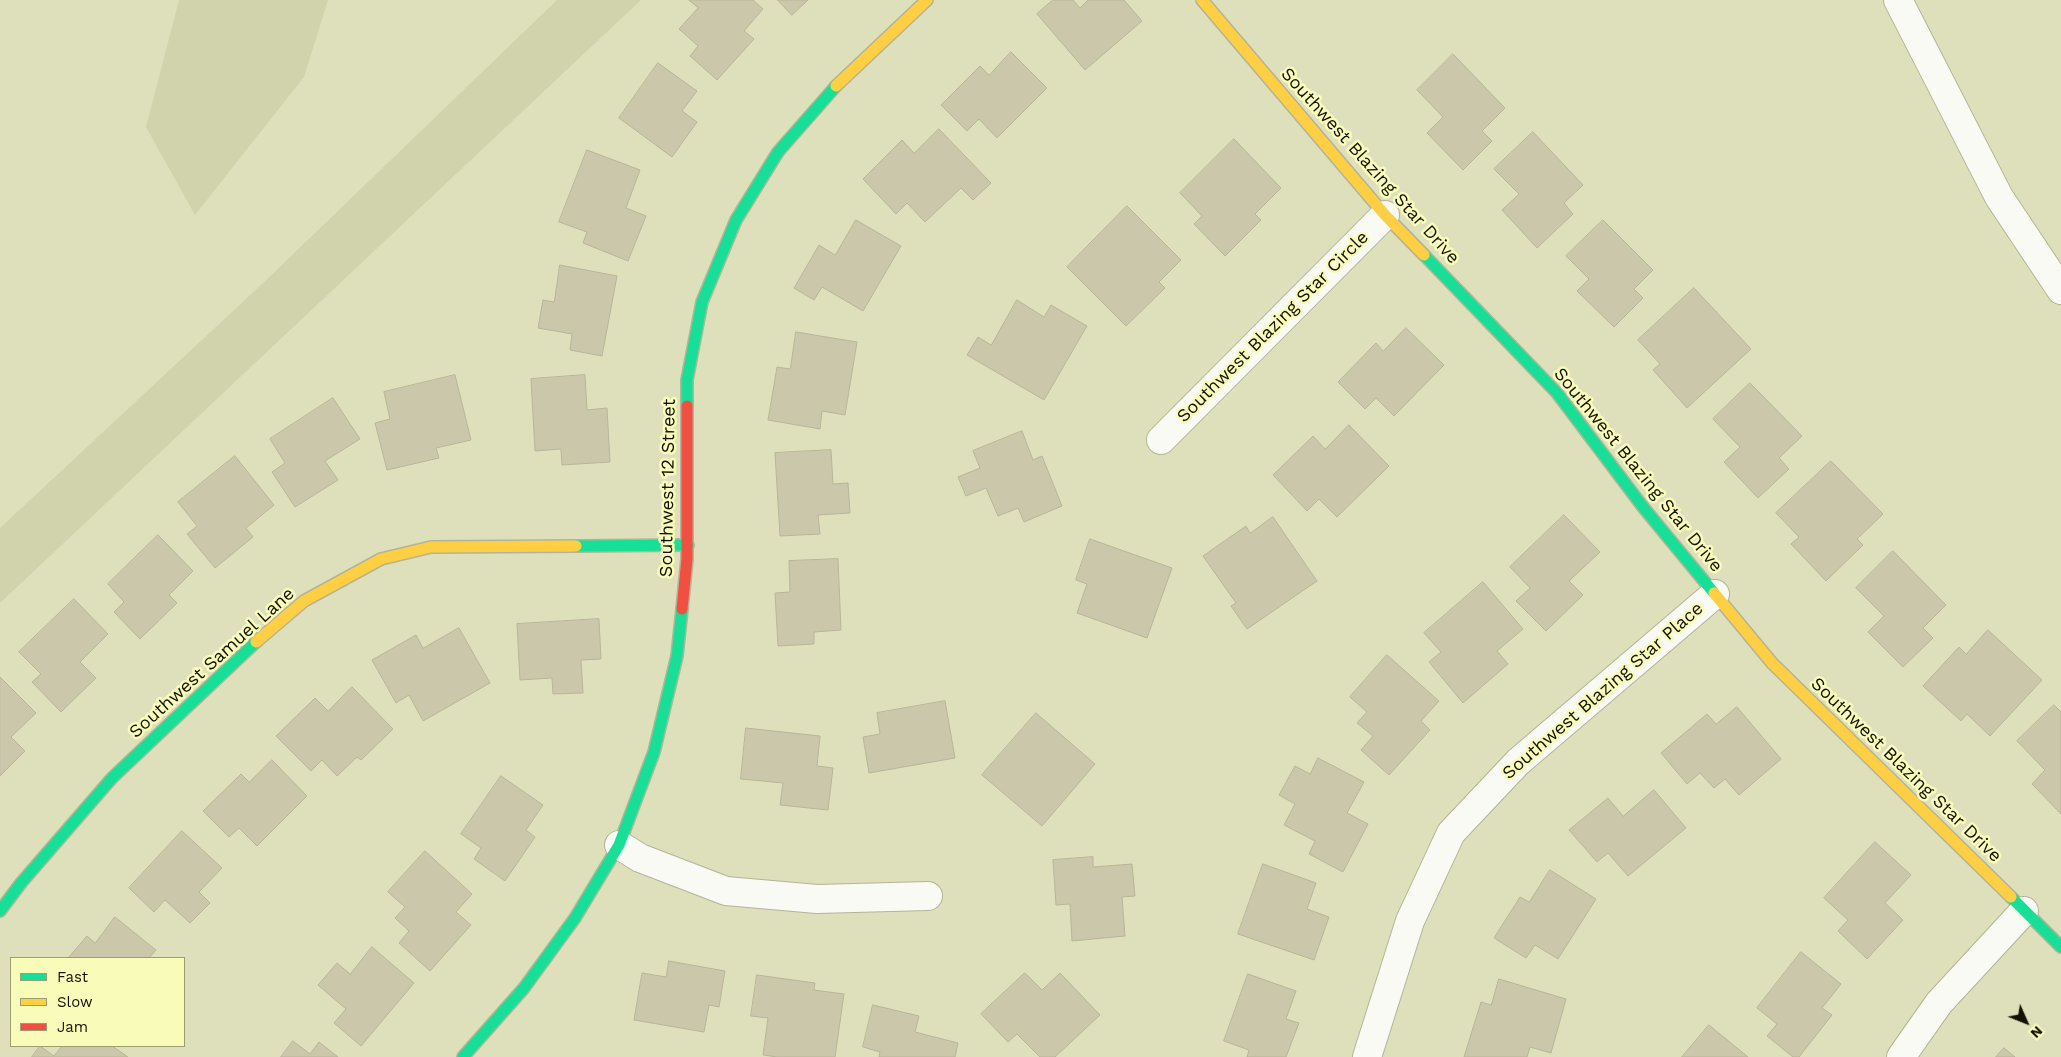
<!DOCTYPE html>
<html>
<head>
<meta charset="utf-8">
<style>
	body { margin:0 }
	#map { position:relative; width:2061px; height:1057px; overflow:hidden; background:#dee0bb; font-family:"Work Sans",sans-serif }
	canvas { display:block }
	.legend { position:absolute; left:10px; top:957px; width:175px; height:90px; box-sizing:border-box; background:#f9fcb9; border:1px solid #9d9e6f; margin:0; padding:6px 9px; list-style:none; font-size:15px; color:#121200 }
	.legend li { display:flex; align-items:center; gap:10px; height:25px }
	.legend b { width:25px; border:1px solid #9d9e6f }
	.north { position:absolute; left:2001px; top:997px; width:50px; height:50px; -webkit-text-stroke:4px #f9fcb9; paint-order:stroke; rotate:134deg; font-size:14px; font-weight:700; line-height:20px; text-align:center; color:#121200 }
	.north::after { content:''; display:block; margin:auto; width:18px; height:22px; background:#121200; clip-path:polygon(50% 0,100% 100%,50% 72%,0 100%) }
</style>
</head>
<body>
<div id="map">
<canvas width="2061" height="1057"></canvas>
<ul class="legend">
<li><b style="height:6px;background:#16e098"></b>Fast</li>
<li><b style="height:6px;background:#ffcf43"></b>Slow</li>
<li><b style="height:6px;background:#f24e42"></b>Jam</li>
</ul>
<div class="north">N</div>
</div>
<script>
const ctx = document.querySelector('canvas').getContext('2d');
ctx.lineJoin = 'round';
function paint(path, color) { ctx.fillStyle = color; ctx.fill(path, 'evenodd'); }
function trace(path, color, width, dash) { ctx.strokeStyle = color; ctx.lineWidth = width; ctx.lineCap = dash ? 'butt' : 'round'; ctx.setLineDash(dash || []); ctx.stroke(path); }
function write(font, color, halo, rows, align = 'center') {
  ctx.font = font + ' "Work Sans",sans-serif'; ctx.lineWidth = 5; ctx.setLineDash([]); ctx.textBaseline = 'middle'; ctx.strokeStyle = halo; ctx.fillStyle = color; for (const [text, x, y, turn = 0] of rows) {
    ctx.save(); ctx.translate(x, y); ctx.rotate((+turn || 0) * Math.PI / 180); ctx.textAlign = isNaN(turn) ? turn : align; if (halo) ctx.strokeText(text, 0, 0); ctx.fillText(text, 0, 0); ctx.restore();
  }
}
paint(new Path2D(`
	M179,0H328L304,77L195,215L146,127Z
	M557,0H641L0,603V528L262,284Z`), '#d0d3ab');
const building = new Path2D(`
	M689,0H753L763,9L744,31L754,39L717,80L690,56L698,46L679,29L698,8Z
	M778,0H808L792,15Z
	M1053,0H1073L1080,8L1088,0H1124L1142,21L1085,70L1037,14Z
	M1011,52L1047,88L997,138L979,119L967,131L941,105L980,66L989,75Z
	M1453,54L1505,108L1482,131L1492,141L1463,170L1427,133L1443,117L1417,90Z
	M658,63L697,91L682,111L697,122L672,157L619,118Z
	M939,129L991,183L973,200L961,188L925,222L907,203L896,214L863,179L902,140L914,153Z
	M1533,132L1583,185L1564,203L1573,214L1537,248L1502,210L1519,194L1494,169Z
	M1234,139L1281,188L1255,214L1261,220L1225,256L1194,224L1202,216L1180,193Z
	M587,150L640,170L626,208L646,216L628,261L583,243L587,232L559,222Z
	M1127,206L1181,260L1159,282L1165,288L1126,326L1067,267Z
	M856,220L901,246L863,311L822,287L814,300L794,288L819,245L835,255Z
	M1603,220L1653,270L1634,289L1643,298L1614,327L1577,291L1589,279L1566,256Z
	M560,265L617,276L602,356L570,350L572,334L538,328L543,300L554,302Z
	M1694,288L1751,349L1687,408L1653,370L1660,364L1638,340Z
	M1017,300L1044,317L1051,305L1087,326L1044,400L967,355L978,337L991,345Z
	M1406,328L1444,365L1394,416L1376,398L1365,409L1338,382L1376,343L1383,351Z
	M796,332L857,342L845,415L822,411L820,429L768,420L777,367L790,369Z
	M455,375L471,440L436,448L439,458L387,470L375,423L390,419L384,392Z
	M585,375L587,410L607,408L610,462L562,465L561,449L535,451L531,379Z
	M1750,383L1802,436L1779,458L1789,469L1758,498L1724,462L1740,447L1713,419Z
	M333,398L360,439L325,461L338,480L295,507L272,472L285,463L270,439Z
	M1349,425L1389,466L1337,517L1319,499L1307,511L1273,475L1313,436L1325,449Z
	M1022,431L1033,460L1042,456L1062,506L1024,522L1018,508L998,516L986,488L966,496L958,477L980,468L973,451Z
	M831,450L833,484L848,483L850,513L818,515L820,534L780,536L775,453Z
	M235,456L274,505L246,528L253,537L215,568L187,534L197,526L178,502Z
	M1831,461L1883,514L1857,539L1863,545L1826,581L1791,544L1799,537L1776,513Z
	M1564,515L1600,552L1569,581L1583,595L1546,631L1516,601L1530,588L1510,567Z
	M1273,517L1317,581L1247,629L1231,606L1236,603L1203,556L1246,526L1250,533Z
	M158,535L193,571L169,595L177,603L140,639L114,612L124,602L108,584Z
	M1090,539L1172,568L1147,638L1077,613L1087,584L1076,580Z
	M1893,551L1946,605L1923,628L1933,638L1903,667L1868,632L1884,616L1856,588Z
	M838,559L841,630L814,632V644L778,646L775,593L790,592L789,561Z
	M1483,582L1523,629L1497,651L1508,664L1463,703L1429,662L1441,652L1424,633Z
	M74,599L108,634L80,662L96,678L61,712L32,682L41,674L19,652Z
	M599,619L601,659L581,660L583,693L553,694L552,678L520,680L517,624Z
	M459,628L490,683L423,721L409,695L396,703L372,660L416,635L423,648Z
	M1988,630L2042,680L1990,736L1967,714L1961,721L1923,686L1959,647L1966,654Z
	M1387,655L1439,701L1421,721L1430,730L1389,775L1361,750L1373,736L1357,723L1367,712L1350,697Z
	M0,677L36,713L11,737L25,751L0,776Z
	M352,687L393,729L361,760L357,757L337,776L322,760L311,771L276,736L315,698L328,711Z
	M945,701L955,758L869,773L863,737L880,734L877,713Z
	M2054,705L2061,712V814L2032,784L2045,770L2017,741Z
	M1737,707L1781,759L1739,795L1725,779L1714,788L1700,773L1687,784L1661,753L1707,714L1716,724Z
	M1036,713L1095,764L1042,826L982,775Z
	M746,728L820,736L817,766L833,768L828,810L780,805L783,783L741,779Z
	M1318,758L1364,782L1347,813L1368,824L1343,872L1309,854L1315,841L1284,825L1295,804L1279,795L1295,766L1310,774Z
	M272,760L307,796L257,846L239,828L229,837L203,811L241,774L249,782Z
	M501,776L543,805L526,830L535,837L505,881L474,859L481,848L461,834Z
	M1654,790L1686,828L1628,876L1608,853L1597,862L1569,830L1608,798L1623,816Z
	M182,831L222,868L199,892L210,903L190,923L165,900L154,912L129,888Z
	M1875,842L1911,875L1885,903L1903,920L1867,959L1838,931L1848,920L1824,898Z
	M425,851L472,894L456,912L471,925L430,971L399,943L409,931L395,918L405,907L388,892Z
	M1093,857V867L1132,864L1135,896L1122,897L1125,936L1072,941L1070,904L1056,905L1053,860Z
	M1263,864L1316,883L1307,909L1329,917L1314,960L1238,934Z
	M1550,870L1596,899L1558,959L1535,945L1526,958L1494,938L1520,897L1529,902Z
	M115,917L156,950L149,958H68L87,936L95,943Z
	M372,947L414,983L361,1046L334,1023L346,1009L318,985L337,963L350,974Z
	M1801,952L1841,984L1822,1008L1832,1015L1799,1057H1793L1767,1036L1777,1024L1757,1008Z
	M669,961L725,971L719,1007L709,1005L704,1032L634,1020L642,973L666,977Z
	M1025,973L1042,990L1060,973L1100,1015L1055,1057H1040L1017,1034L1008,1042L981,1014Z
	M1248,974L1296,991L1286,1019L1299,1023L1286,1057H1247L1249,1050L1224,1041Z
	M757,975L815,983L814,990L844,994L835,1057H777L763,1055L768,1018L751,1016Z
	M1499,979L1566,999L1551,1053L1530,1047L1527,1057H1464L1481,1002L1491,1005Z
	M873,1005L919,1016L915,1032L958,1043L955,1057H879L880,1052L863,1047Z
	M1709,1025L1748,1057H1682Z
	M293,1041L310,1054L319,1042L338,1057H281Z
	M40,1046L54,1056L62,1046H112L128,1057H32Z
	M2004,1048L2015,1057H1996Z`);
paint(building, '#cbc7aa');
trace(building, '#b8b598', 1);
const street = new Path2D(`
	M1898,0L1999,197L2061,290
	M1161,440L1385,215
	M619,845L640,858L726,891L817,899L928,896
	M1367,1057L1410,921L1451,833L1518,762L1715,594
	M1901,1057L1939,1003L2024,911`);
const fast = new Path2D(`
	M1424,255L1557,393L1643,507L1714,593
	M687,406V380L702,302L736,220L778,152L836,86
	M576,546L688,545
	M2011,897L2061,947
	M0,911L21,883L112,778L256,642
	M463,1057L524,988L575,918L619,845L654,752L677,656L682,609`);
const slow = new Path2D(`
	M1202,0L1385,215L1424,255
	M836,86L927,0
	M1714,593L1772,663L2011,897
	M256,642L304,601L381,559L431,547L576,546`);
const jam = new Path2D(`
	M682,609L687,559V406`);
trace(street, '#b3b497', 30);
trace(fast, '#b3b497', 14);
trace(slow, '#b3b497', 14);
trace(jam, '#b3b497', 14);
trace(street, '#fafaf5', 28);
trace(fast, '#16e098', 11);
trace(slow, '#ffcf43', 11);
trace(jam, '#f24e42', 11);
write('18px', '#121200', '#f9fcb9', [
	["Southwest Blazing Star Drive",1370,166,48],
	["Southwest Blazing Star Circle",1273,327,-45],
	["Southwest Blazing Star Drive",1638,470,51],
	["Southwest 12 Street",668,488,-89],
	["Southwest Samuel Lane",212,663,-42],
	["Southwest Blazing Star Place",1603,691,-41],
	["Southwest Blazing Star Drive",1906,770,44]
]);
</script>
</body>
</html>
